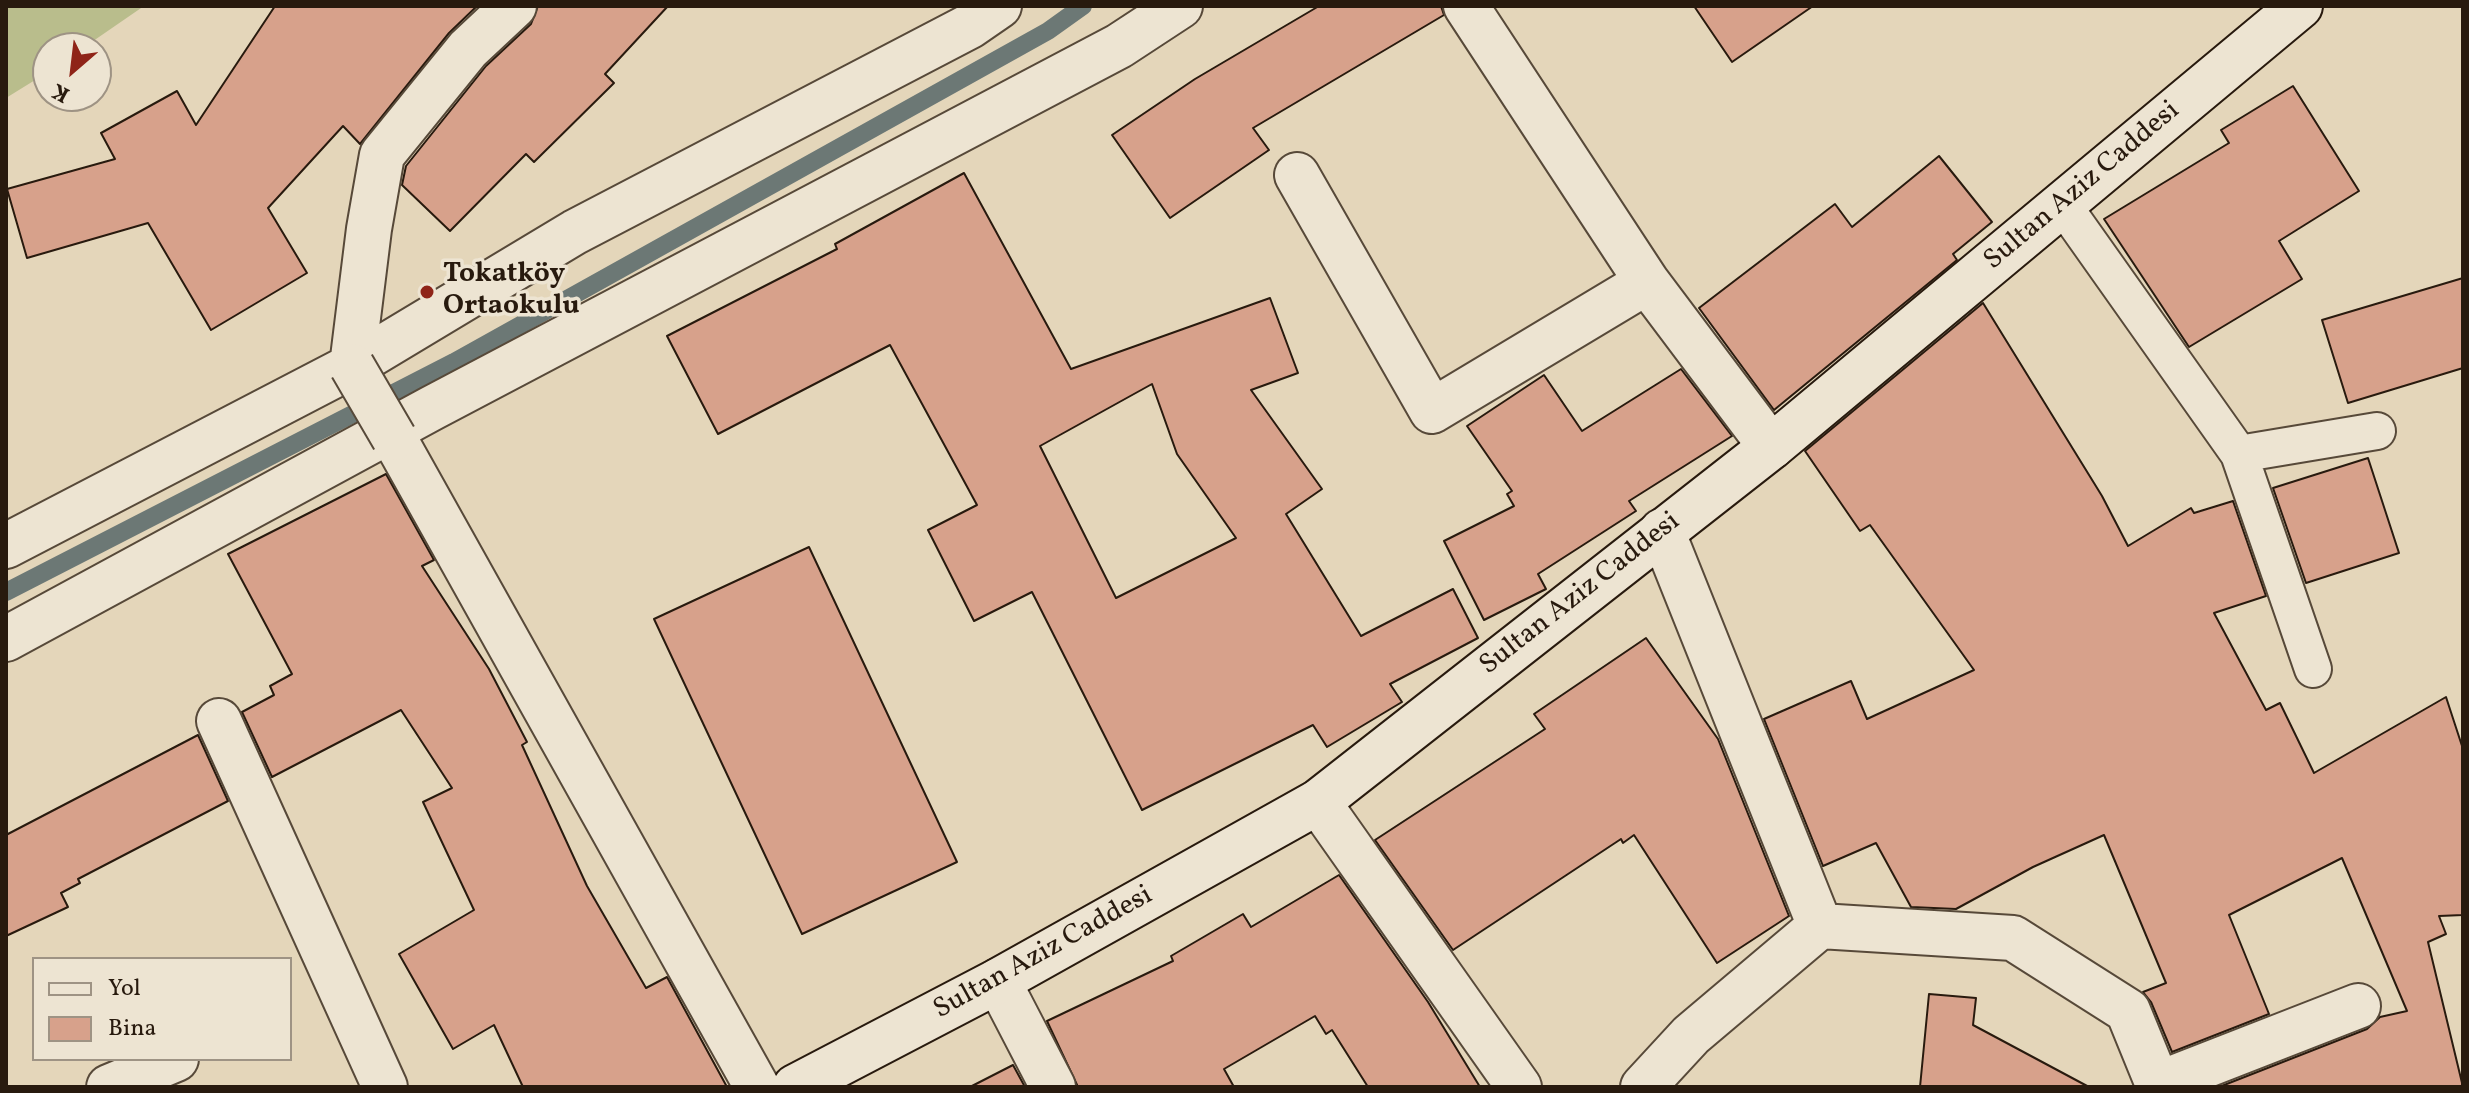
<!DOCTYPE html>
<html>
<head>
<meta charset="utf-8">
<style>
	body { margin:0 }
	#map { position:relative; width:2469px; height:1093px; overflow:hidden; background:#e4d6ba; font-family:Vollkorn,serif }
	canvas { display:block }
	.frame { position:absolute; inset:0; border:8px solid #281a0e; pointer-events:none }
	.legend { position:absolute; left:32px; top:957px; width:260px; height:104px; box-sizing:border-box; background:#ede4d2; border:2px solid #9e9384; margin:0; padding:10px 14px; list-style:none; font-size:24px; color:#281a0e }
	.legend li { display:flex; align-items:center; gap:16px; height:40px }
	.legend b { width:40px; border:2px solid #9e9384 }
	.north { position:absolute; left:32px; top:32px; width:80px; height:80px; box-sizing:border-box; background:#ede4d2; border:2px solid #9e9384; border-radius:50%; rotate:208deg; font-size:22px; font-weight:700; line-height:32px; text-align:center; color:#281a0e }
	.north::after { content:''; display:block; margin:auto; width:28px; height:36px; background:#8f2418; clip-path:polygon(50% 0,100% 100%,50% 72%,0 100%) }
</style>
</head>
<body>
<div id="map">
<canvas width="2469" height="1093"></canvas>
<div class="frame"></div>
<ul class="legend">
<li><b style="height:10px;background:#ede4d2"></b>Yol</li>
<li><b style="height:22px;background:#d7a18b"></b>Bina</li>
</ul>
<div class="north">K</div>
</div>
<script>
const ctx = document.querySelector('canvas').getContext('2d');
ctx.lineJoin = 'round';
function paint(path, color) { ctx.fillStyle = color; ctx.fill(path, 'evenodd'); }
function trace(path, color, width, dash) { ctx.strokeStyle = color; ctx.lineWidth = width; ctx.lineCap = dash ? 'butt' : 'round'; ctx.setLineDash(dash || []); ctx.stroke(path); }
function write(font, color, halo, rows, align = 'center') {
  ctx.font = font + ' Vollkorn,serif'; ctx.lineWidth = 7; ctx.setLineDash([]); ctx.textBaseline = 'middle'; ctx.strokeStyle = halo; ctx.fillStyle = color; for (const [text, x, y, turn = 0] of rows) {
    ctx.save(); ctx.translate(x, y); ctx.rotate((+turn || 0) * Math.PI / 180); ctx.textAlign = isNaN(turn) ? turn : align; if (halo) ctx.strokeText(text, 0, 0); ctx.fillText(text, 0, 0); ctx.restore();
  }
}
paint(new Path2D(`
	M6,6H144L83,48H48V72L6,98Z`), '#b9bd8c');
trace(new Path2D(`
	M6,592L454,362L1048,31L1083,6`), '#6c7875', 18);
const building = new Path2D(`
	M275,6H477L449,33L360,144L343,126L268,208L307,273L211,330L148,223L27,258L7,189L115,159L101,133L177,91L196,125Z
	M538,6H668L605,74L614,83L534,162L526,154L450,231L402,185L406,166L486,66L531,24Z
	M1319,6H1441L1444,15L1253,128L1269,150L1170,218L1112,135L1195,79Z
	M1694,6H1813L1732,62Z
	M2293,86L2359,191L2279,241L2302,279L2189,347L2104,219L2229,143L2221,130Z
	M1939,156L1992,222L1953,254L1957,260L1774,410L1699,308L1835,204L1852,227Z
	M964,173L1071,369L1270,298L1298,373L1251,390L1322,489L1286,514L1361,636L1453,589L1478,638L1390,684L1402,702L1327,747L1313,725L1142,810L1032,592L974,621L928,530L977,505L890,345L718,434L667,336L837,249L835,244ZM1152,384L1177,454L1236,538L1116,598L1040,446Z
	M2463,278V368L2348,403L2322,320Z
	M1983,303L2102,496L2128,546L2191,508L2194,513L2233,501L2266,596L2214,613L2266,710L2280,703L2314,773L2446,697L2463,749V915L2439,916L2446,934L2428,942L2463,1087H2219L2367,1029L2380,1017L2407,1011L2342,858L2229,915L2269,1014L2172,1052L2151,1002L2143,992L2166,983L2104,835L2033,867L1956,909L1911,907L1876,843L1823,866L1764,719L1851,681L1867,719L1974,670L1870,525L1860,531L1805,451Z
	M1681,369L1732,436L1629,501L1636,511L1538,574L1546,589L1484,620L1444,541L1514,506L1507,494L1512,491L1467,426L1544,375L1582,431Z
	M2368,458L2399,553L2306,583L2273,488Z
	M386,474L434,560L422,566L489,669L527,742L522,745L587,886L646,988L667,977L727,1087H523L494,1025L453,1049L399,954L474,910L423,802L452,788L401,710L272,777L242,712L274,695L270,686L292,674L228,554Z
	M809,547L957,862L802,934L654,619Z
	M1646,638L1718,739L1789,916L1717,963L1634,835L1623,843L1621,839L1453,950L1375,840L1545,729L1534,714Z
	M198,735L228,801L78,879L80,883L61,893L68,907L6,936V835Z
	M1339,875L1428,1002L1480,1087H1368L1332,1030L1326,1034L1315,1016L1224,1069L1234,1087H1078L1047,1021L1173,961L1171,956L1243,914L1251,927Z
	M1929,994L1976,998L1973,1025L2089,1087H1920Z
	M1013,1065L1025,1087H970Z`);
paint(building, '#d7a18b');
trace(building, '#281a0e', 2);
const lane = new Path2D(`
	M2062,204L2239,454L2313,669
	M2239,454L2377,431`);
const street = new Path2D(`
	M1466,6L1647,282L1771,447
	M1297,175L1432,411L1647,282
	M352,366L369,229L382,155L468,49L514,6
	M394,438L757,1087
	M1662,531L1820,926
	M6,546L352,366L575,232L970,26L999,6
	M6,639L432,408L1119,46L1180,6
	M219,721L385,1087
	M1318,802L1519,1087
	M1820,926L2013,938L2128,1011L2159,1087
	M998,981L1053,1087
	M2158,1084L2358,1006
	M109,1087L176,1059
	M1643,1087L1691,1035L1820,926`);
const secondary = new Path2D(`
	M795,1087L998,981L1318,802L1771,447L2300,6`);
trace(lane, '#574939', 40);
trace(street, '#574939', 48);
trace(secondary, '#281a0e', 48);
trace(lane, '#ede4d2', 36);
trace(street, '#ede4d2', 44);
trace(secondary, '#ede4d2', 44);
const streetBridge = new Path2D(`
	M352,366L394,438`);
trace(streetBridge, '#574939', 48, []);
trace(streetBridge, '#ede4d2', 44);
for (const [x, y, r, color] of [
	[427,292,8,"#8f2418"]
]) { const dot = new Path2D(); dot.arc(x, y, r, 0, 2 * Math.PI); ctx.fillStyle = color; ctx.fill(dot); trace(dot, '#ede4d2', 3); }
write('28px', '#281a0e', '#ede4d2', [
	["Sultan Aziz Caddesi",2083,187,-40],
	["Sultan Aziz Caddesi",1581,595,-38],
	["Sultan Aziz Caddesi",1044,954,-29]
]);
write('bold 28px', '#281a0e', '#ede4d2', [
	["Tokatköy",443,276],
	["Ortaokulu",443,308]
], 'left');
</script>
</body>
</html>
